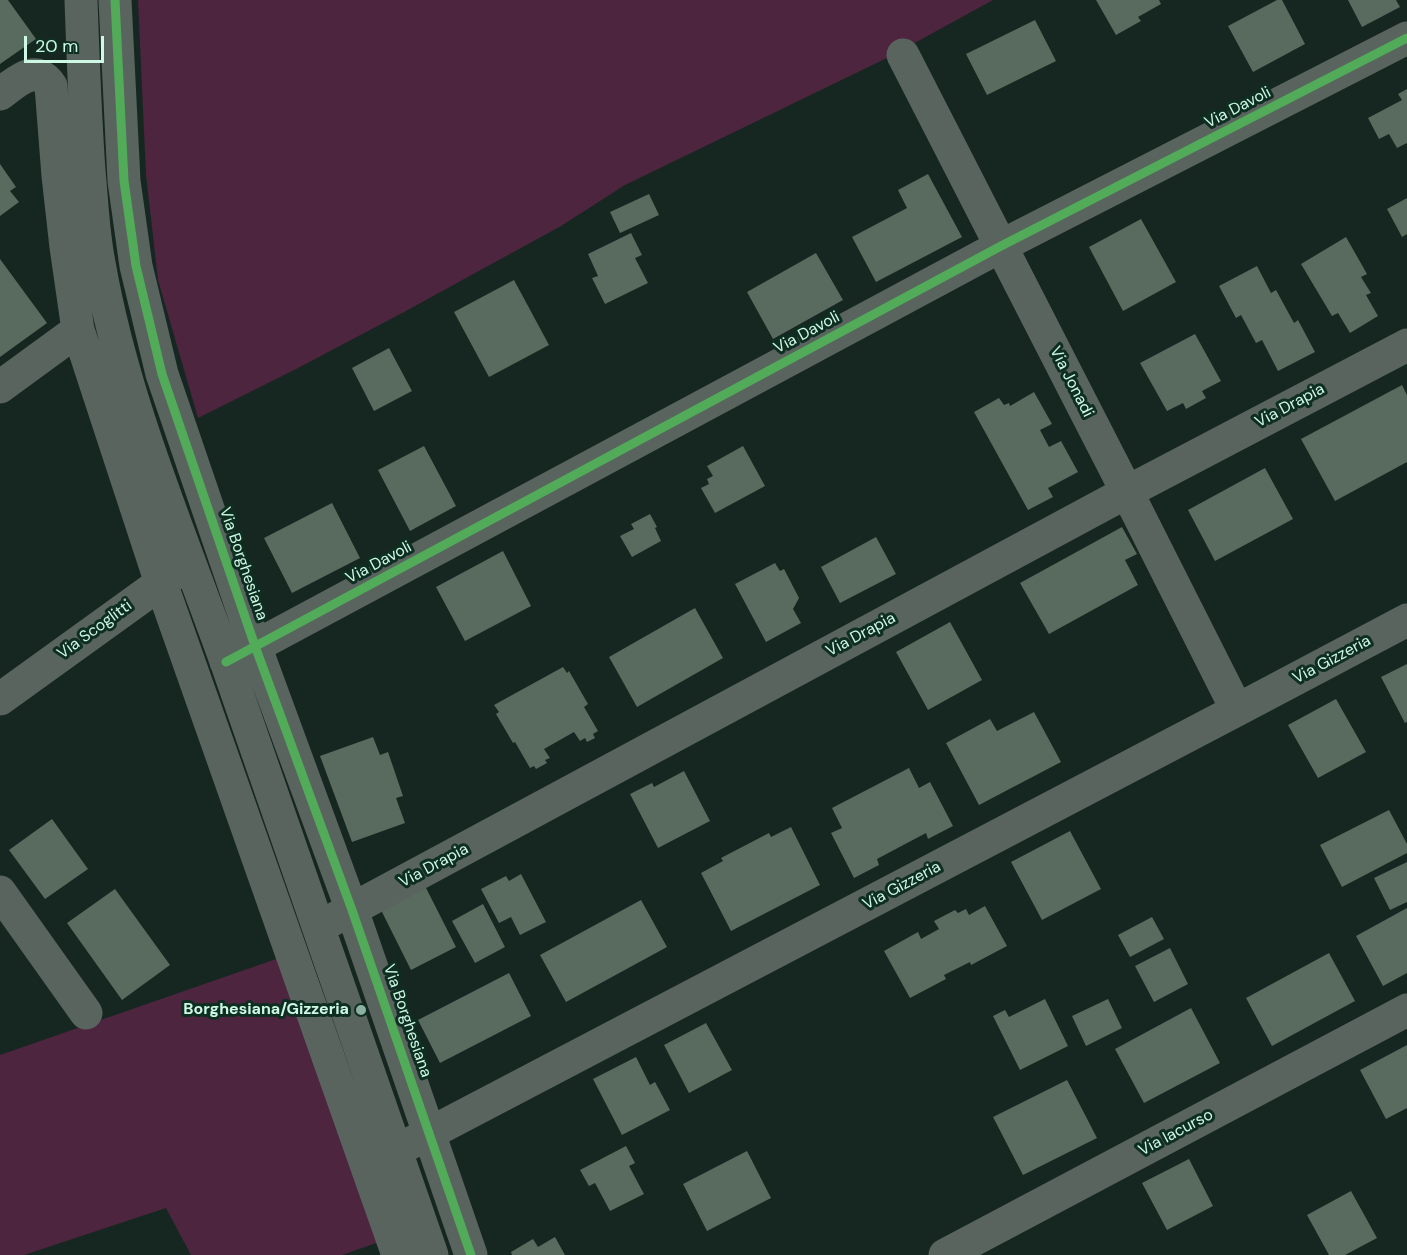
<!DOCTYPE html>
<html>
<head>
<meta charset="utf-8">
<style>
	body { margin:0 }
	#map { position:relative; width:1407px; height:1255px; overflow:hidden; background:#162721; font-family:"DM Sans",sans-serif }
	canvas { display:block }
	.scale { position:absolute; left:24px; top:36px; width:80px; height:27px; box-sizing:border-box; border:3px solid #cdf9e4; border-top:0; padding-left:8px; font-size:18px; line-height:21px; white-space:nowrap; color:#cdf9e4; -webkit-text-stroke:4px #0f2e22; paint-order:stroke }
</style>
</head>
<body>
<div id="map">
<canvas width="1407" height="1255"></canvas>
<div class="scale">20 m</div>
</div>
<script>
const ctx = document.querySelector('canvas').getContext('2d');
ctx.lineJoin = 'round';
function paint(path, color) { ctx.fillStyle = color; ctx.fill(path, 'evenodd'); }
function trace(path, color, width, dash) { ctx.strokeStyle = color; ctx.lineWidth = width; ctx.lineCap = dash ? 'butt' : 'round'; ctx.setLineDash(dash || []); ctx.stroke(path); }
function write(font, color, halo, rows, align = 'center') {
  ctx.font = font + ' "DM Sans",sans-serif'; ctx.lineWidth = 6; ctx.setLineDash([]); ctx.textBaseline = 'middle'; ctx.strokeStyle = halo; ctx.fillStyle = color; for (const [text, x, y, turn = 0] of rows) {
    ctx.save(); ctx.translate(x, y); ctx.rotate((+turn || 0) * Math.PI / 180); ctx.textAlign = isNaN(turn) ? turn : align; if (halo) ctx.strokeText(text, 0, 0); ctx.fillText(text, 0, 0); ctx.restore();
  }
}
paint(new Path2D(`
	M138,0H993L889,57L625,185L561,226L404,312L300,367L198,418L158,280L146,175Z
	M279,958L382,1241L342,1255H191L166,1208L24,1255H0V1055Z`), '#4d253e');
paint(new Path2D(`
	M0,0H8L36,39L0,64Z
	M1096,0H1159L1161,4L1138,17L1141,21L1116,35Z
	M1277,0H1282L1305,44L1253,72L1228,26Z
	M1348,0H1396L1400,7L1362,27Z
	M1035,20L1056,61L987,95L966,54Z
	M1407,89V143L1397,148L1389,134L1379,139L1368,118L1402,100L1398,94Z
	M0,164L16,187L10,191L19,202L0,216Z
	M928,174L962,237L876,282L852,237L907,208L898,190Z
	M649,194L659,215L620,233L610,212Z
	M1407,198V234L1402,237L1387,209Z
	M1141,219L1176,282L1123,311L1089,247Z
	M631,233L642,255L635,258L648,283L605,304L592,278L598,276L588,254Z
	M1346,237L1367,274L1361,277L1371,293L1366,295L1378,316L1350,333L1338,313L1332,316L1301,264Z
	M816,253L843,300L773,339L747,292Z
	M0,259L47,323L0,357Z
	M1257,266L1271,293L1276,290L1294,323L1298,320L1315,352L1278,371L1262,340L1256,343L1241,315L1236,318L1219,286Z
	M514,280L549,345L489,377L454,312Z
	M1195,334L1221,381L1202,391L1206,398L1186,409L1183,403L1167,411L1140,363Z
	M389,348L412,391L374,411L352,368Z
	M1402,385L1407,395V462L1335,501L1301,439Z
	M1034,392L1052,424L1040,430L1049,447L1061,441L1078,472L1048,488L1053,497L1028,510L974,412L999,398L1004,405L1009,403L1010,406Z
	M424,446L456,506L410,531L378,470Z
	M743,446L765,486L715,513L701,488L709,484L707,479L713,476L707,466Z
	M1265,468L1293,519L1215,561L1188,510Z
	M332,503L360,558L292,593L264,538Z
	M650,514L657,527L655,528L661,541L632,557L620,536L634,529L631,524Z
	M1122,527L1137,554L1125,560L1138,585L1049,634L1020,583Z
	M876,537L896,574L840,603L821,567Z
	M503,551L531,606L465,641L436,587Z
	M775,563L780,571L784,569L799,598L793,609L801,623L766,642L735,584Z
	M695,608L723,658L637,707L609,657Z
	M950,622L982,680L928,710L896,652Z
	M1407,664V722L1405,723L1381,677Z
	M563,667L567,673L569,671L588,704L584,707L598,731L593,734L595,738L587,742L585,738L580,741L574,732L544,749L550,758L545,760L547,763L536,769L534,766L530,768L515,742L513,743L496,714L499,712L494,705Z
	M1336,699L1366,752L1318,778L1288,725Z
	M1034,712L1061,762L979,805L946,743L990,719L997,731Z
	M373,737L380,755L388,752L403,796L396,798L405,823L352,842L320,756Z
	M909,768L919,788L930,782L953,826L928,839L926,833L877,859L879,865L854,878L831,833L842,828L832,808Z
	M684,771L710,821L658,848L630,794L652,783L654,787Z
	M1389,810L1407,844V853L1342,887L1320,845Z
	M52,819L88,869L45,899L9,850Z
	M791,827L820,885L731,931L701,873L723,861L721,858L769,833L771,837Z
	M1070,831L1101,889L1042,920L1011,862Z
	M1407,862V902L1390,910L1374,878Z
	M521,874L546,922L520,935L511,917L499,923L481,889L506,876L509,881Z
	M424,884L456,947L411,970L379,906Z
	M115,889L170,965L122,1000L67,923Z
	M641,900L667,947L566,1002L540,955Z
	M483,904L505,947L475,963L452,921Z
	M985,906L1007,946L971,965L970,962L944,975L946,979L910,998L884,951L918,932L921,939L939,929L934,921L955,910L958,913L966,909L969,915Z
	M1407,908V973L1383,986L1356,936Z
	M1152,917L1164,939L1130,957L1118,935Z
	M1170,948L1188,984L1154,1002L1135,966Z
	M1329,953L1355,1001L1272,1046L1246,998Z
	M509,973L531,1016L440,1063L418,1020Z
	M1045,999L1068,1046L1020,1070L993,1016L1005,1010L1009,1017Z
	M1108,999L1122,1028L1086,1046L1072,1016Z
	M1191,1008L1220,1063L1144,1103L1115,1049Z
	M706,1023L732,1070L689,1093L664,1045Z
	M1407,1045V1108L1386,1119L1360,1070Z
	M636,1057L650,1085L655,1082L670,1110L622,1135L593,1079Z
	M1067,1080L1097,1138L1023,1175L993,1117Z
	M626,1146L635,1163L629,1166L644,1194L610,1211L595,1183L589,1186L580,1170Z
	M747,1151L771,1198L707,1231L683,1184Z
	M1189,1159L1213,1206L1167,1230L1142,1183Z
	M1351,1191L1377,1238L1345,1255H1329L1307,1215Z
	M555,1237L565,1255H512L511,1252L533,1239L538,1247Z`), '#596a5e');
trace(new Path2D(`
	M81,0C83,57 85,114 89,171C92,201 93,233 99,263C123,401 180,532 227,664C295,861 363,1058 432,1255
	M115,0L124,181L136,266L162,374L255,646L352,910L471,1255
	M903,55L1127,492L1237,710
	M0,94C16,82 36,62 51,86L58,176L66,247L78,330L161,583L398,1255
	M0,387L78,330
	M226,662L1001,246L1407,38
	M0,699L179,570
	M0,892L86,1013
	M332,920L1127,492L1407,345
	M411,1143L1237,710L1407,620
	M945,1255L1407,1010`), '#59645f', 33);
trace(new Path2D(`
	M115,0L124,181L136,266L162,374L255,646L352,910L471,1255
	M226,662L1001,246L1407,38`), '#51ab58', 9);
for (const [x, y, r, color] of [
	[361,1010,6,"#8db0a0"]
]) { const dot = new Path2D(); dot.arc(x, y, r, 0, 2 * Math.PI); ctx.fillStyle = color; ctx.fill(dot); trace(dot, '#0f2e22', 2); }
write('16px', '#cdf9e4', '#0f2e22', [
	["Via Davoli",1238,108,-27],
	["Via Davoli",807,333,-28],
	["Via Jonadi",1071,382,63],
	["Via Drapia",1290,406,-28],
	["Via Davoli",379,563,-28],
	["Via Borghesiana",243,564,71],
	["Via Scoglitti",95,630,-36],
	["Via Drapia",861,635,-28],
	["Via Gizzeria",1332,660,-28],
	["Via Drapia",434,866,-28],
	["Via Gizzeria",902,886,-28],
	["Via Borghesiana",407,1021,71],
	["Via Iacurso",1176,1133,-28]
]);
write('bold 16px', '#cdf9e4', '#0f2e22', [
	["Borghesiana/Gizzeria",349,1010]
], 'right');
</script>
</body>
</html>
